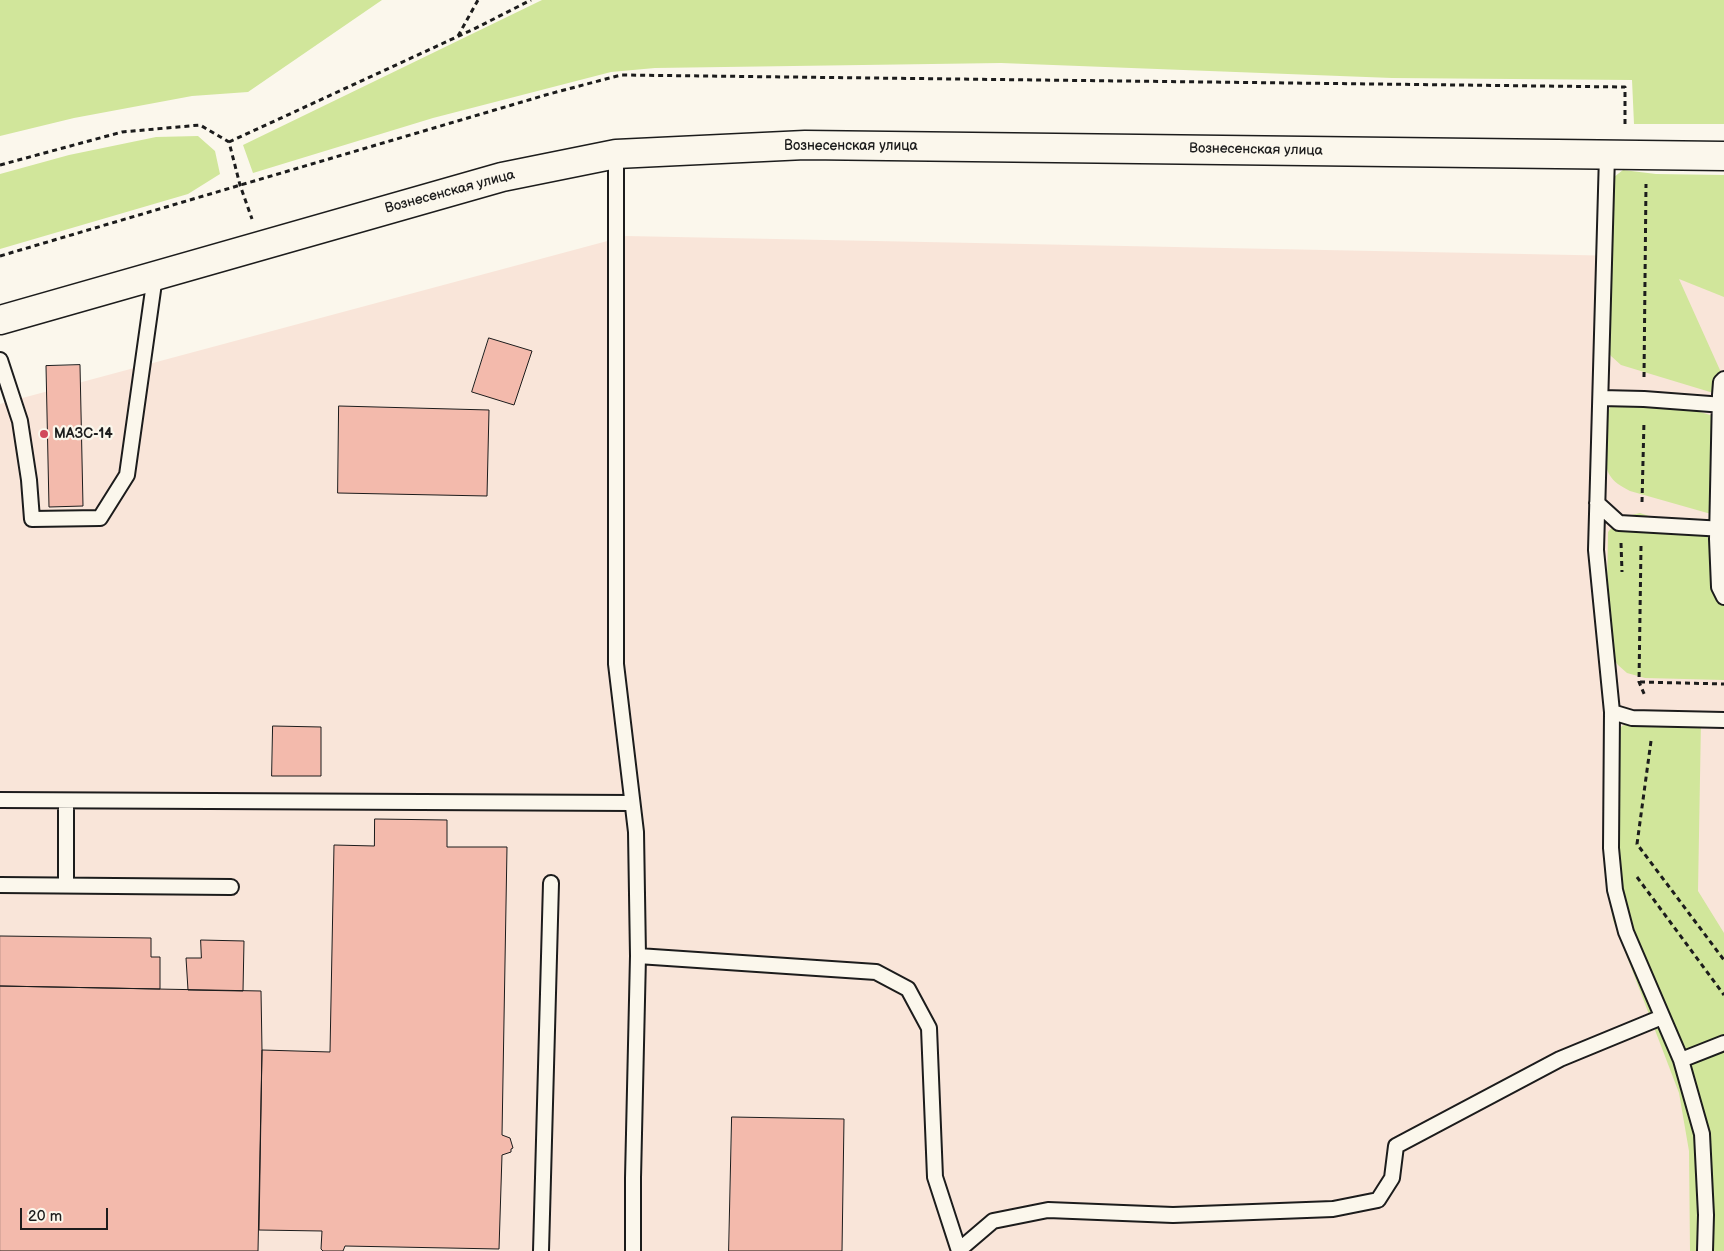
<!DOCTYPE html>
<html>
<head>
<meta charset="utf-8">
<style>
	body { margin:0 }
	#map { position:relative; width:1724px; height:1251px; overflow:hidden; background:#fbf7ec; font-family:"Balsamiq Sans",sans-serif }
	canvas { display:block }
	.scale { position:absolute; left:20px; top:1208px; width:88px; height:22px; box-sizing:border-box; border:2px solid #1c1c1c; border-top:0; padding-left:6px; font-size:15px; line-height:18px; white-space:nowrap; color:#1c1c1c; -webkit-text-stroke:4px #fbf7ec; paint-order:stroke }
</style>
</head>
<body>
<div id="map">
<canvas width="1724" height="1251"></canvas>
<div class="scale">20 m</div>
</div>
<script>
const ctx = document.querySelector('canvas').getContext('2d');
ctx.lineJoin = 'round';
function paint(path, color) { ctx.fillStyle = color; ctx.fill(path, 'evenodd'); }
function trace(path, color, width, dash) { ctx.strokeStyle = color; ctx.lineWidth = width; ctx.lineCap = dash ? 'butt' : 'round'; ctx.setLineDash(dash || []); ctx.stroke(path); }
function write(font, color, halo, rows, align = 'center') {
  ctx.font = font + ' "Balsamiq Sans",sans-serif'; ctx.lineWidth = 4.5; ctx.setLineDash([]); ctx.textBaseline = 'middle'; ctx.strokeStyle = halo; ctx.fillStyle = color; for (const [text, x, y, turn = 0] of rows) {
    ctx.save(); ctx.translate(x, y); ctx.rotate((+turn || 0) * Math.PI / 180); ctx.textAlign = isNaN(turn) ? turn : align; if (halo) ctx.strokeText(text, 0, 0); ctx.fillText(text, 0, 0); ctx.restore();
  }
}
paint(new Path2D(`
	M626,236L1724,258V1251H0V404Z`), '#f9e5d9');
paint(new Path2D(`
	M0,0H382L248,92L192,96L74,118L0,136Z
	M542,0H1724V124H1634L1632,80L1392,78L1001,63L655,68L611,72L433,118L253,173L243,145Z
	M198,136L215,151L220,174L188,194L0,249V174L69,155L156,137Z
	M1623,170L1656,174L1724,175V297L1679,279L1724,379L1720,395L1621,365L1611,356L1604,343L1608,193L1614,177Z
	M1634,392L1720,418L1718,516L1630,491C1621,486 1614,483 1609,474C1602,461 1603,417 1611,406C1616,400 1627,396 1634,392Z
	M1640,513L1717,539L1724,596V680L1645,678L1627,673L1618,665L1606,648L1608,532L1620,518Z
	M1637,718L1701,721L1698,891L1724,933V1251H1690L1689,1151L1679,1093L1613,920L1604,868L1603,757L1611,738L1622,726Z`), '#d1e69b');
const building = new Path2D(`
	M489,338L532,351L514,405L472,392Z
	M80,365L83,506L49,507L46,366Z
	M339,406L489,410L487,496L338,493Z
	M273,726L321,727V776H272Z
	M375,819L447,820V847H507L502,1135L510,1138L513,1148L511,1149V1152L502,1155L499,1249L345,1246L343,1251H323L321,1249L322,1231L259,1230L262,1050L330,1052L334,845L374,846Z
	M0,936L151,938V957H160V989L0,986Z
	M201,940L244,941L243,991L188,990L186,958H201Z
	M0,986L261,991L262,1050L258,1251H0Z
	M732,1117L844,1119L842,1251H729Z`);
paint(building, '#f3baac');
trace(building, '#1c1c1c', 1);
const lane = new Path2D(`
	M616,154V664L636,832L638,956L876,972L908,989L929,1028L935,1177L959,1251
	M1607,155L1596,550L1612,712
	M0,360L20,421L29,480L32,519L100,518L127,475L155,276
	M1724,379L1721,382L1720,395L1717,539L1719,587L1724,597
	M1601,398L1644,399L1724,405
	M1597,503L1619,523L1724,529
	M0,800L632,803
	M0,885L231,887
	M66,885V801
	M1681,1060L1724,1043
	M959,1250L993,1221L1048,1210L1173,1215L1333,1209L1378,1200L1392,1178L1396,1146L1560,1059L1662,1017
	M541,1251L551,883
	M633,1251V1178L638,956
	M1705,1251L1706,1215L1702,1134L1681,1060L1626,932L1615,890L1611,848L1612,712L1632,718L1724,720`);
const secondary = new Path2D(`
	M0,320L502,177L616,154L805,145L1724,156`);
trace(lane, '#1c1c1c', 18);
trace(secondary, '#1c1c1c', 31);
trace(new Path2D(`
	M458,36L478,0
	M229,142L474,29L531,0
	M0,165L122,132L200,125L229,142L240,185L252,219
	M0,256L549,94L621,75L1625,87V126
	M1644,377L1646,184
	M1642,502L1644,421
	M1621,543L1622,572
	M1641,546L1639,682L1645,696
	M1640,682L1724,684
	M1651,741L1637,844L1724,960
	M1637,877L1724,995`), '#1c1c1c', 3, [5, 4]);
trace(lane, '#fbf7ec', 14);
trace(secondary, '#fbf7ec', 28);
for (const [x, y, r, color] of [
	[44,434,5,"#d1495b"]
]) { const dot = new Path2D(); dot.arc(x, y, r, 0, 2 * Math.PI); ctx.fillStyle = color; ctx.fill(dot); trace(dot, '#fbf7ec', 2); }
write('14px', '#1c1c1c', '#fbf7ec', [
	["Вознесенская улица",851,146],
	["Вознесенская улица",1256,150,1],
	["Вознесенская улица",450,192,-15]
]);
write('bold 14px', '#1c1c1c', '#fbf7ec', [
	["МАЗС-14",54,434]
], 'left');
</script>
</body>
</html>
